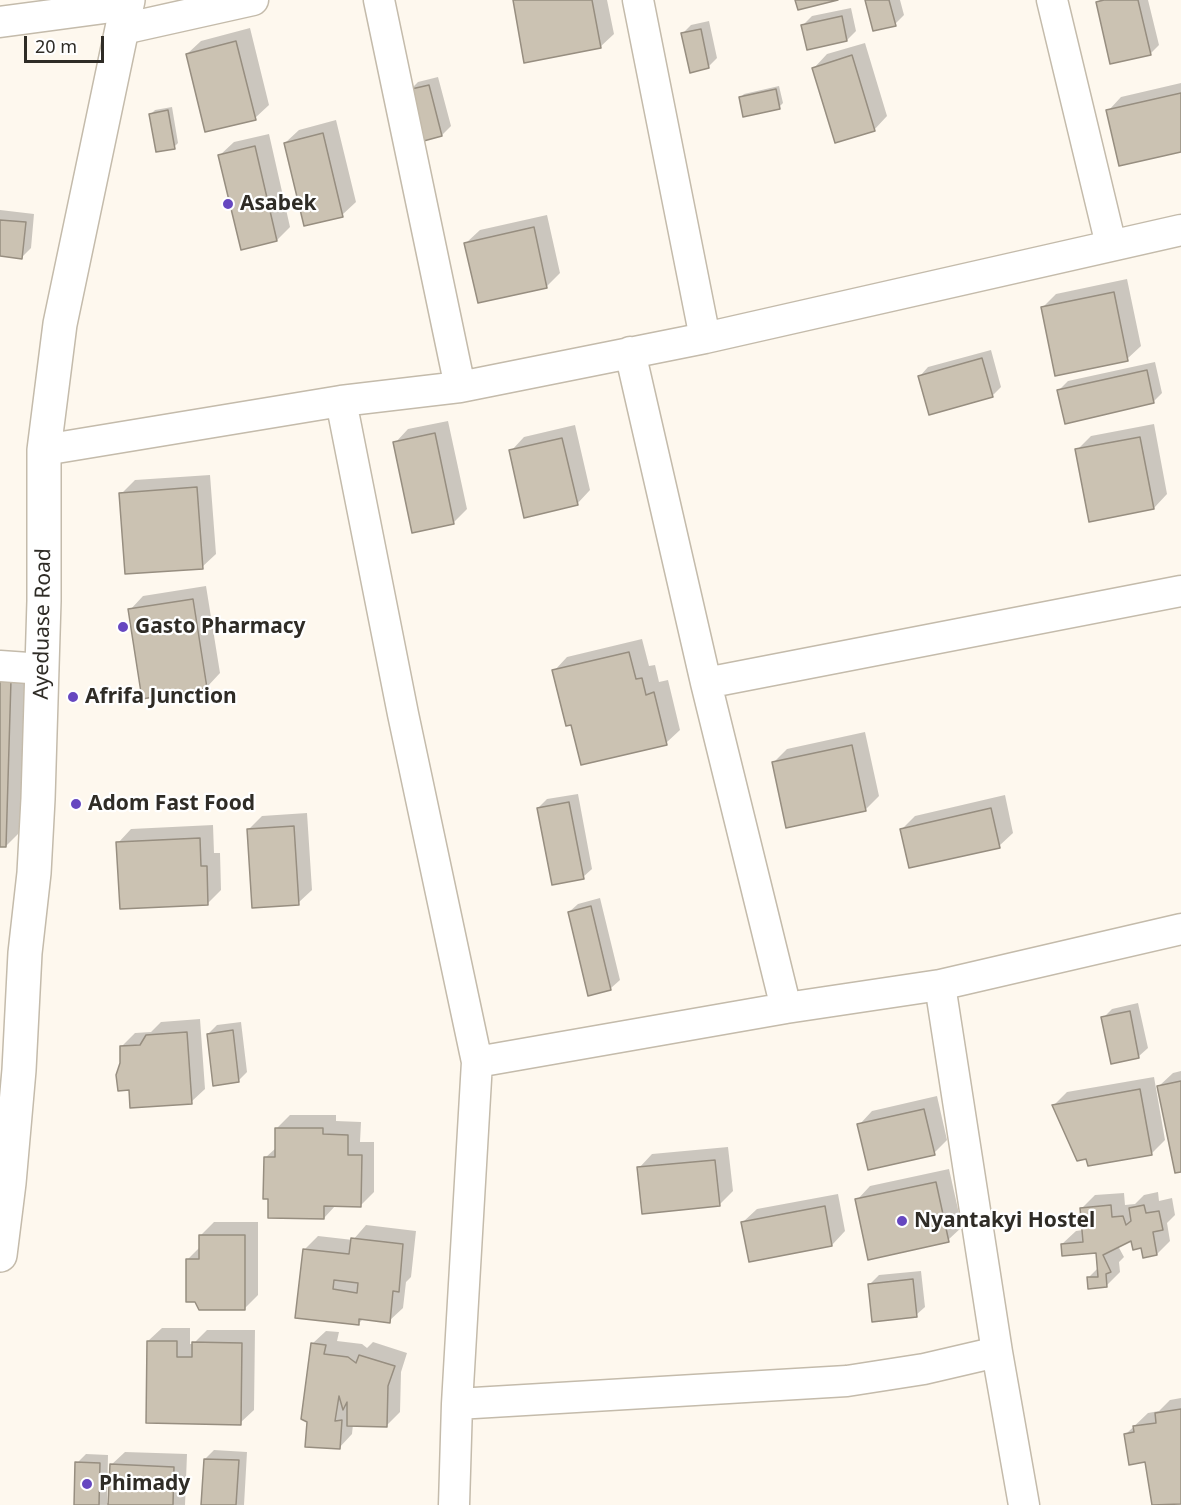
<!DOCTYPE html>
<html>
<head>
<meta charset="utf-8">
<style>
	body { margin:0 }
	#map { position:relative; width:1181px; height:1505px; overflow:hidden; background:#fef8ee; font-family:"Noto Sans",sans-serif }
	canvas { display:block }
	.scale { position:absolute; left:24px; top:36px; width:80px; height:27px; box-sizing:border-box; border:3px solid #2f2c26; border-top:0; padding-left:8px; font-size:18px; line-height:21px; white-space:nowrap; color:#2f2c26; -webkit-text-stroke:4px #fff; paint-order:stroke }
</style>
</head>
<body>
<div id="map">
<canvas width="1181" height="1505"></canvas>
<div class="scale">20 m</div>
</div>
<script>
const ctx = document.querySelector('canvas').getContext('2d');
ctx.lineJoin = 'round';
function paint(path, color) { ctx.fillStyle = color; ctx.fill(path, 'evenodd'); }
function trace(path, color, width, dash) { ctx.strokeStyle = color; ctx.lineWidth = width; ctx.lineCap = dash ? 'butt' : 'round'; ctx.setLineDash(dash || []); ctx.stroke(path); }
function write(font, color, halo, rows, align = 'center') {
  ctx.font = font + ' "Noto Sans",sans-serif'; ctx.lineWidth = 4.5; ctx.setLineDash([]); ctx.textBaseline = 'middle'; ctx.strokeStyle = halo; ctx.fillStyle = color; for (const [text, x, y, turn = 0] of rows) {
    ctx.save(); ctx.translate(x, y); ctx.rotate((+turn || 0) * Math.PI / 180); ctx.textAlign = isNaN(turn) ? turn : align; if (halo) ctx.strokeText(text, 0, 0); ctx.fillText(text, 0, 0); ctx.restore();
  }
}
paint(new Path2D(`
	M514,0H607L614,34L600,47Z
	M866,0H900L904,15L895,24Z
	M1100,0H1148L1159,45L1150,54L1097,2Z
	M851,8L856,31L847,40L803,25L812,16Z
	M709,21L717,58L708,67L682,34L691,25Z
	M250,28L269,105L255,118L187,54L201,41Z
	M865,43L887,116L874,130L814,68L827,54Z
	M438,77L451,126L442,135L421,140L409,91L418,82Z
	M1181,83V150L1108,111L1121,97Z
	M779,86L783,103L779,107L740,98L744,94Z
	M172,107L178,143L174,147L151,114L155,110Z
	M336,120L356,202L342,215L285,143L299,130Z
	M269,134L290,227L277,240L220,155L234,142Z
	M0,210L34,214L31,248L22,257L0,255Z
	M547,215L560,273L547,286L466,243L480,230Z
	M1127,279L1141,346L1127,359L1042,308L1056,294Z
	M991,350L1001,387L992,396L920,376L928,367Z
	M1155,362L1162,393L1153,402L1059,390L1068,381Z
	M448,421L467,509L453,523L395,443L408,429Z
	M1154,424L1167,494L1154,508L1077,450L1091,436Z
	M575,425L590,490L577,504L511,451L524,437Z
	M210,475L216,554L202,567L121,494L135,480Z
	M206,586L220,673L207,687L130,610L143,596Z
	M642,639L649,666L655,665L659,682L668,680L680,730L666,743L572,723L554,671L567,657Z
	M0,653L36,655L31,821L6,846L0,845Z
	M865,732L879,796L865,810L773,763L787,749Z
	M578,794L592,869L583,877L538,808L547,799Z
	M1005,795L1013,833L999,846L902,829L915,816Z
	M307,813L312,890L298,903L248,830L262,816Z
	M213,825L214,853H220L221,890L208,903L118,843L131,829Z
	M600,898L620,980L611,988L569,912L578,904Z
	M1138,1003L1148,1048L1139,1056L1112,1062L1103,1018L1112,1009Z
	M200,1019L205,1089L191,1102L130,1089L122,1063L121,1047L135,1033L151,1032L161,1022Z
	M241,1022L247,1072L238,1081L208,1034L217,1025Z
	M1181,1071V1171L1159,1086L1173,1073Z
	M1154,1077L1165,1140L1151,1154L1088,1158L1054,1105L1067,1092Z
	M937,1096L947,1140L934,1153L859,1125L872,1111Z
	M290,1115H336V1121L361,1122L360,1142H374V1192L361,1205H336L324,1218L265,1158L277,1147V1128Z
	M728,1147L733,1191L719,1205L639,1168L652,1154Z
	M949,1169L962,1227L948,1240L857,1200L870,1186Z
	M1158,1192L1159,1201L1172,1198L1175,1215L1167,1223L1170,1241L1157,1254L1132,1239L1118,1246L1124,1257L1119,1262L1120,1272L1106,1286L1088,1278L1099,1267L1097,1251L1062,1244L1076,1231L1083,1230L1081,1209L1095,1195L1124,1193L1125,1205L1135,1204L1144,1195Z
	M838,1194L845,1231L832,1245L743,1222L757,1209Z
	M214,1222H258V1295L244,1309L187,1260L201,1246V1235Z
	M366,1225L416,1231L411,1277L406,1282L403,1308L389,1321L364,1318L358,1324L297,1317L305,1249L318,1236L353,1240Z
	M921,1271L925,1307L916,1315L870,1284L879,1275Z
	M162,1328H190V1344H193L207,1330H255L254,1410L240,1423L148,1341Z
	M326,1331L339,1332L337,1341L362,1344L367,1348L373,1342L407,1353L401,1372L400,1412L387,1425L353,1424L352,1434L339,1448L312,1344Z
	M1181,1398V1502L1153,1505L1146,1461L1126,1434L1148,1413L1159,1411L1170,1400Z
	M214,1450L247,1452L244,1505H203L205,1459Z
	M125,1452L187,1454L185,1505H76L77,1463L86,1454L108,1455L107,1503H110L111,1465Z`), '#0003');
const building = new Path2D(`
	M513,0H592L601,48L524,63Z
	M795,0H838L798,10Z
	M865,0H889L896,26L873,31Z
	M1104,0H1138L1151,55L1110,64L1096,2Z
	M842,16L847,41L807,50L801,25Z
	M701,29L709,68L690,73L681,33Z
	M236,41L256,120L205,132L186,54Z
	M852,55L875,131L835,143L812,68Z
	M429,85L442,136L420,142L407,90Z
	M776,89L780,109L743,117L739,97Z
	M1181,93V152L1119,166L1106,110Z
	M168,110L175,149L156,152L149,114Z
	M323,133L343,217L304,226L284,143Z
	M255,146L277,241L241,250L218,155Z
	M0,220L26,222L22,259L0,256Z
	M534,227L547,288L478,303L464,243Z
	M1114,292L1128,361L1055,376L1041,307Z
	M982,358L993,397L929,415L918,376Z
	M1147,370L1154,403L1065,424L1057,390Z
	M435,433L454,524L412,533L393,442Z
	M1140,437L1154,509L1089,522L1075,449Z
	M562,438L578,505L524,518L509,450Z
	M197,487L203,569L125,574L119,493Z
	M193,599L207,688L142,699L128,609Z
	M629,652L636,679L642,678L646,695L654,692L667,745L581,765L571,725L566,726L552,670Z
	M0,680H11L6,847H0Z
	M852,745L866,811L786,828L772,762Z
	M569,802L584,879L552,885L537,808Z
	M991,808L1000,848L909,868L900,829Z
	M294,826L299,905L252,908L247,829Z
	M200,838L201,866H207L208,905L120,909L116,842Z
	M591,906L611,990L588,996L568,912Z
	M1130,1011L1139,1058L1111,1064L1101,1017Z
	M233,1030L239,1082L213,1086L207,1034Z
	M187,1032L192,1104L130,1108L129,1090L118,1091L116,1075L120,1063V1046L140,1045L146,1035Z
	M1181,1081V1172L1175,1173L1157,1086Z
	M1140,1089L1152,1155L1088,1166L1086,1159L1077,1161L1052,1105Z
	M924,1109L935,1155L868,1170L857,1124Z
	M275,1128H323V1134L348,1135V1155H362L361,1207L324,1206V1219L268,1218V1199H263L264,1157H275Z
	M715,1160L720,1206L642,1214L637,1167Z
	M936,1182L949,1242L868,1260L855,1199Z
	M1111,1205L1112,1217L1123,1216L1126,1225L1131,1221L1129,1208L1144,1205L1146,1213L1159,1211L1163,1230L1153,1232L1157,1255L1143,1258L1141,1248L1133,1250L1131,1241L1103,1255L1111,1272L1106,1274L1107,1287L1088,1289L1087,1277H1098L1096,1253L1062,1256L1061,1244L1083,1242L1080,1208Z
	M825,1206L832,1246L749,1262L741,1222Z
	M199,1235H245V1310H199L195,1302H186V1259H199Z
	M351,1238L403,1244L399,1292L393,1291L390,1323L359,1319V1325L295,1318L303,1249L349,1254ZM334,1280L358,1283L357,1293L333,1289Z
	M913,1279L917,1317L872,1322L868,1284Z
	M147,1341H177V1357H192V1342L242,1343L241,1425L146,1423Z
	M311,1343L326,1345L324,1354L348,1357L356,1363L359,1355L395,1366L388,1386L387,1427L347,1426V1402L343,1410L339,1396L335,1421L342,1420L340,1449L305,1447L307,1422L301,1419Z
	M1181,1409V1504L1152,1505L1145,1462L1129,1465L1124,1434L1134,1432L1133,1426L1156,1423L1155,1413Z
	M204,1459L239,1460L236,1505H201Z
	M75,1462L100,1463L99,1505H74Z
	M110,1464L174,1467L173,1505H108Z`);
paint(building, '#cbc2b2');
trace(building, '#978e80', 1.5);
const street = new Path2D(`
	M379,0L460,387
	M638,0L705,338
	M1052,0L1111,245
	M0,22L127,5
	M123,29L253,0
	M630,352L706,683L786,1008
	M341,401L403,714L477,1062L457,1404L454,1505
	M44,450L341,401L460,387L705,338L1181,230
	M0,666L43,669
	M706,683L1181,591
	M940,985L997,1352L1024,1505
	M477,1062L786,1008L940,985L1181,929
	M457,1404L847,1381L924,1369L997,1352`);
const secondary = new Path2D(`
	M0,1255L9,1183L19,1070L25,953L34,873L38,799L44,601V450L60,324L128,0`);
trace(street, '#c4bbab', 33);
trace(secondary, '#c4bbab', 36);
trace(street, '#fff', 30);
trace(secondary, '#fff', 33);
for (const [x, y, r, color] of [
	[228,204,6,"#6647c0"],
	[123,627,6,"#6647c0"],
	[73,697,6,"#6647c0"],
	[76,804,6,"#6647c0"],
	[902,1221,6,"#6647c0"],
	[87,1484,6,"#6647c0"]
]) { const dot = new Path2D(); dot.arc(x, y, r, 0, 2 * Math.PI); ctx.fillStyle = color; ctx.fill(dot); trace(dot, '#fff', 2); }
write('bold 21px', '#2f2c26', '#fff', [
	["Asabek",240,204],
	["Gasto Pharmacy",135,627],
	["Afrifa Junction",85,697],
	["Adom Fast Food",88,804],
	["Nyantakyi Hostel",914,1221],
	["Phimady",99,1484]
], 'left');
write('21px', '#2f2c26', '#fff', [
	["Ayeduase Road",43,624,-89]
]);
</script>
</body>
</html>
